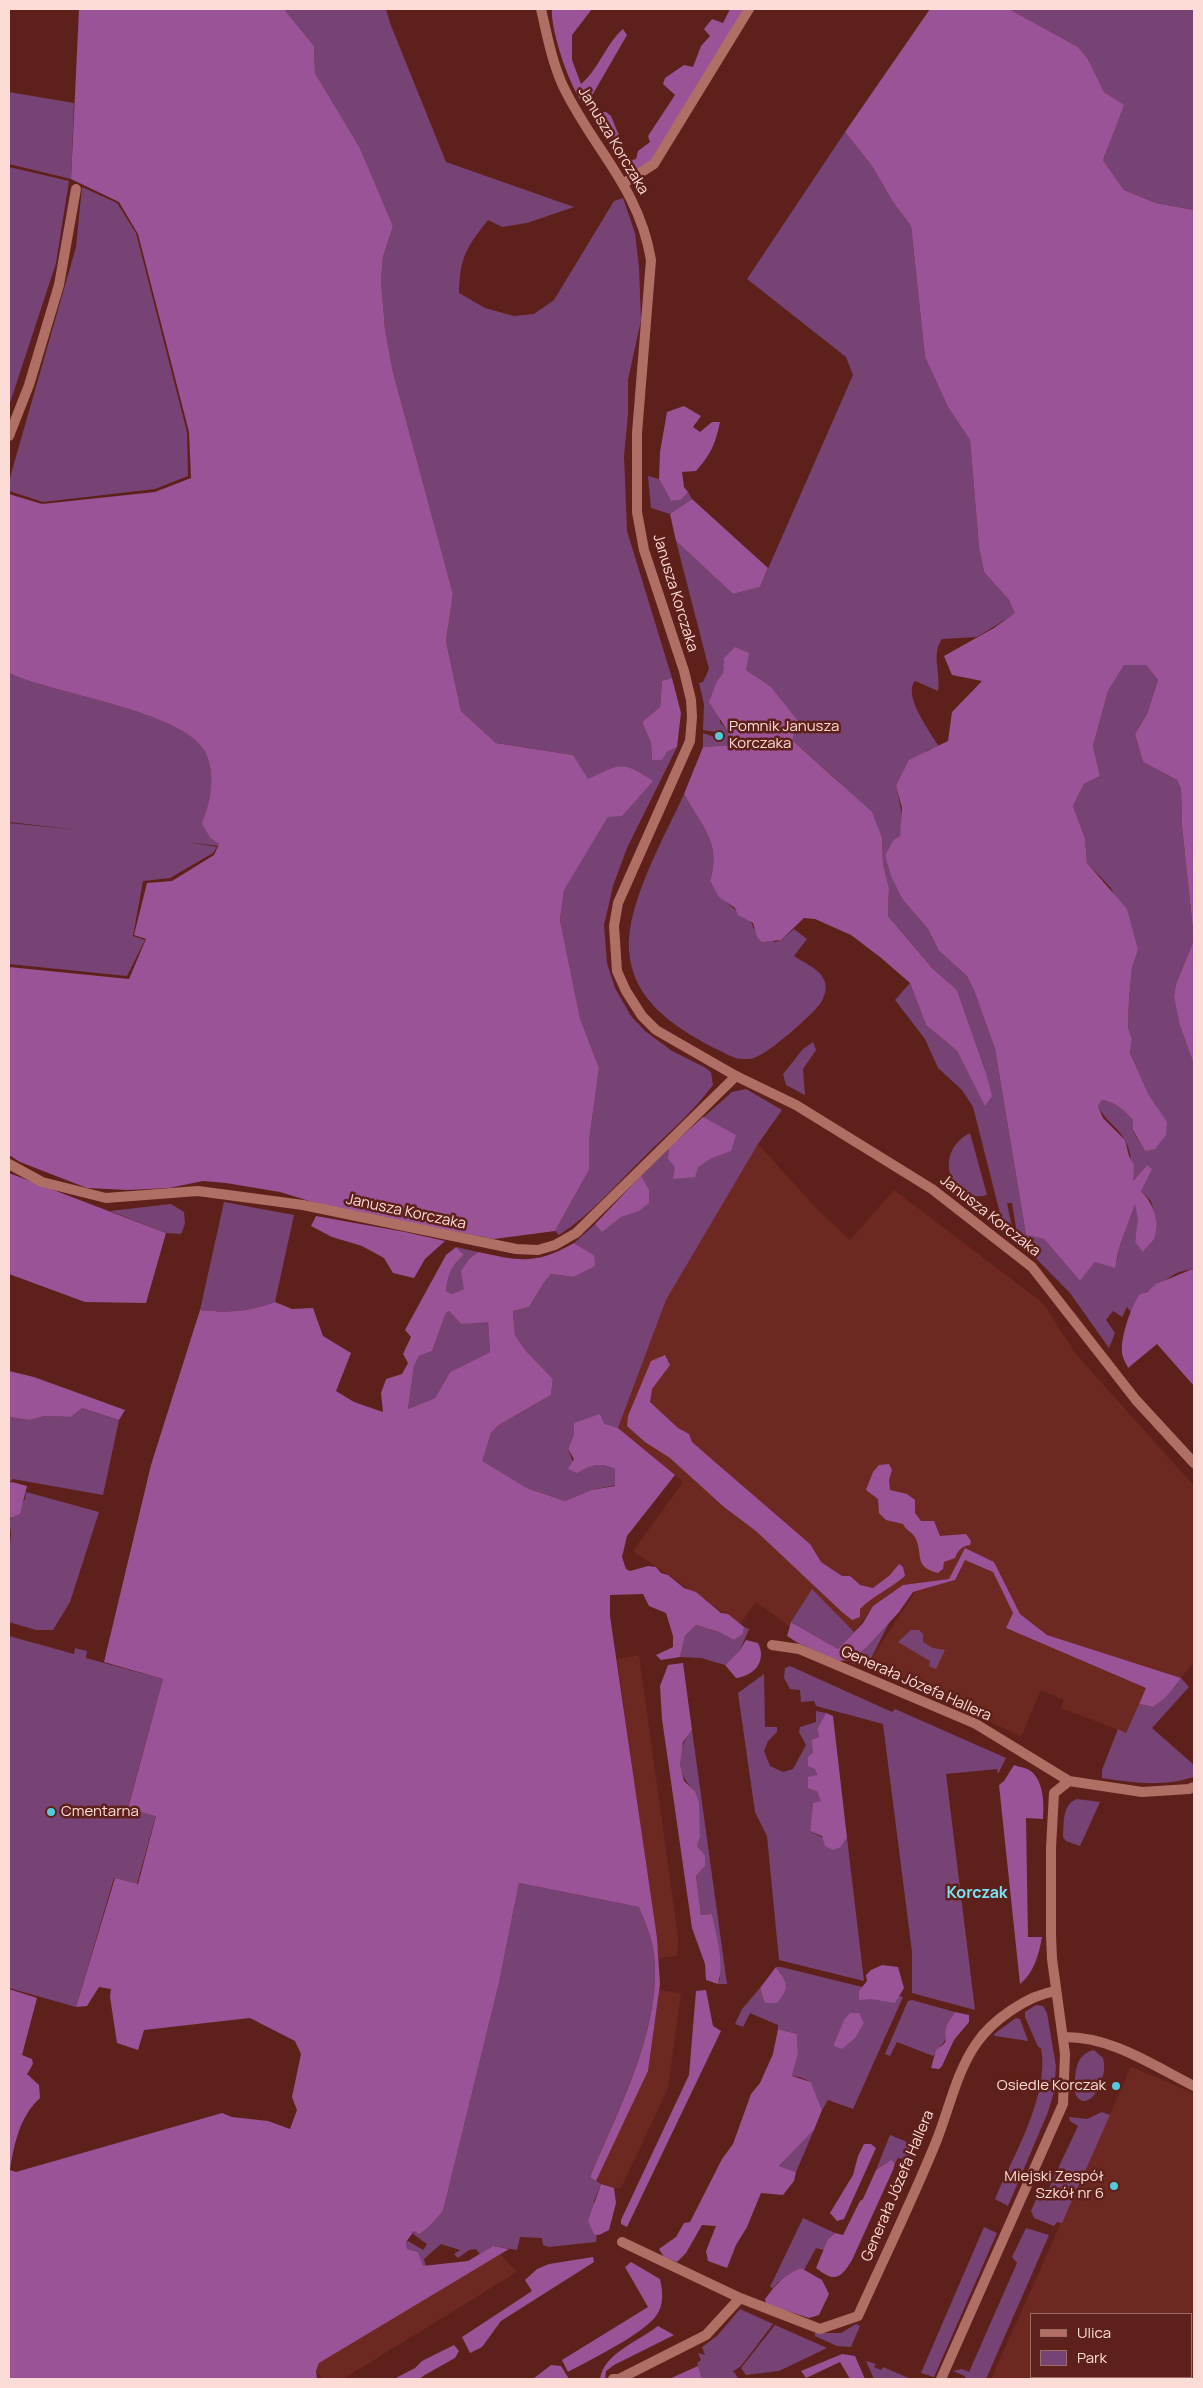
<!DOCTYPE html>
<html>
<head>
<meta charset="utf-8">
<style>
	body { margin:0 }
	#map { position:relative; width:1203px; height:2388px; overflow:hidden; background:#5e201a; font-family:Manrope,sans-serif }
	canvas { display:block }
	.frame { position:absolute; inset:0; border:10px solid #fddcd7; pointer-events:none }
	.legend { position:absolute; left:1030px; top:2313px; width:162px; height:65px; box-sizing:border-box; background:#5e201a; border:1px solid #9e6b66; margin:0; padding:6px 9px; list-style:none; font-size:15px; color:#fddcd7 }
	.legend li { display:flex; align-items:center; gap:10px; height:25px }
	.legend b { width:25px; border:1px solid #9e6b66 }
</style>
</head>
<body>
<div id="map">
<canvas width="1203" height="2388"></canvas>
<div class="frame"></div>
<ul class="legend">
<li><b style="height:6px;background:#b06f65"></b>Ulica</li>
<li><b style="height:14px;background:#774374"></b>Park</li>
</ul>
</div>
<script>
const ctx = document.querySelector('canvas').getContext('2d');
ctx.lineJoin = 'round';
function paint(path, color) { ctx.fillStyle = color; ctx.fill(path, 'evenodd'); }
function trace(path, color, width, dash) { ctx.strokeStyle = color; ctx.lineWidth = width; ctx.lineCap = dash ? 'butt' : 'round'; ctx.setLineDash(dash || []); ctx.stroke(path); }
function write(font, color, halo, rows, align = 'center') {
  ctx.font = font + ' Manrope,sans-serif'; ctx.lineWidth = 5; ctx.setLineDash([]); ctx.textBaseline = 'middle'; ctx.strokeStyle = halo; ctx.fillStyle = color; for (const [text, x, y, turn = 0] of rows) {
    ctx.save(); ctx.translate(x, y); ctx.rotate((+turn || 0) * Math.PI / 180); ctx.textAlign = isNaN(turn) ? turn : align; if (halo) ctx.strokeText(text, 0, 0); ctx.fillText(text, 0, 0); ctx.restore();
  }
}
paint(new Path2D(`
	M758,1144L817,1209L850,1240L894,1190L1043,1303L1075,1353L1194,1486V1662L1181,1678L1047,1635L1020,1614L994,1562L965,1548L949,1579L903,1585L873,1606L854,1632L812,1590L789,1626L756,1602L740,1624L633,1551L683,1482L618,1428L666,1300Z
	M965,1560L993,1572L1013,1613L1006,1628L1146,1688L1126,1733L1061,1708L1064,1700L1041,1690L1021,1737L869,1662L915,1592L955,1580Z
	M639,1655L678,1937L677,1956L659,1958L617,1659Z
	M659,1990L681,1993L668,2088L621,2188H614L596,2181L648,2071Z
	M1131,2067L1194,2093V2379H991ZM1032,2314H1192V2377H1032Z
	M500,2254L517,2272L343,2379H323L316,2371L319,2363Z`), '#6d2921');
paint(new Path2D(`
	M284,9H386L390,23L446,162L574,207L527,223L502,227L488,220C466,248 460,257 459,293L485,308L514,316L534,314L554,300L614,201L623,198L635,233L639,267L641,320L628,380V414L624,456L627,531L672,678L662,681L660,707L642,722L651,743L652,760L677,747L627,848L613,886L604,925L607,963L615,988L631,1016L645,1031L672,1051L704,1067L711,1072L713,1085C693,1112 668,1133 644,1157C616,1184 592,1214 559,1235L555,1231L589,1170V1141L599,1068L580,1018L560,920L564,889L608,817L573,755L496,743L461,711L446,641L453,594L393,372L385,329L381,280L383,257L393,226L360,148L315,73L314,46Z
	M1009,9H1194V210L1156,203L1124,190L1103,160L1123,105L1104,92L1088,59L1078,47Z
	M9,92L74,103L71,179L9,164Z
	M845,132L872,166L893,202L911,226L925,357L948,407L970,440L979,548L984,572L1009,600L1016,613L977,637L942,639C931,655 941,672 938,691L915,681C902,695 931,733 939,747L928,750L896,786C900,803 904,819 900,836L894,839L885,855L903,900L928,929L939,951L967,976L975,993L995,1049L1026,1235L1044,1239L1080,1281L1095,1262L1117,1261L1119,1248L1135,1203L1139,1219L1135,1242L1156,1219L1151,1201L1141,1191L1147,1165L1132,1182C1133,1170 1131,1150 1125,1140C1118,1127 1105,1121 1098,1106L1102,1100C1115,1102 1125,1111 1133,1120V1131L1145,1151L1157,1107L1149,1095L1130,1053L1132,1039L1128,1027L1129,1000L1132,968L1138,950L1111,888L1087,863L1085,838L1073,806L1084,784L1100,776L1093,746L1108,691L1123,665H1146L1158,680L1147,714L1135,734L1143,762L1177,780L1181,789L1182,826L1194,940L1176,984L1174,997L1194,1064V1270C1175,1267 1157,1290 1140,1294L1131,1312L1127,1307L1122,1317L1113,1311L1106,1320L1115,1333L1109,1348L1070,1293L1018,1240L1012,1203H1007L1014,1237L1004,1229L973,1107L962,1090L938,1068L925,1039L895,1000L910,983L926,1025L957,1051L986,1106V1073L957,990L932,968L888,916L889,888L883,864L882,838L839,782L792,740L770,686L746,670L723,666V673L717,681L720,722L727,730L731,745L703,747V733L721,739L722,733L703,730L704,704L699,683L703,682L709,669L676,541L733,594L760,587L853,375L846,357L747,279Z
	M9,167L69,181L56,263L9,406Z
	M82,187L117,203L136,233L187,432L188,476L155,489L43,502L9,491V481L76,247Z
	M648,476L659,479L671,501L681,500L688,492L692,499L670,514L651,508Z
	M9,673C52,694 186,711 205,752C216,774 211,802 203,823L210,838L219,844L218,846L187,842L217,847L213,853L170,878L143,881L133,936L145,940L127,976L9,964V823L78,830L9,822Z
	M684,794C701,826 722,842 710,881C720,898 733,909 749,920C753,923 752,927 755,930C759,935 769,939 775,942L781,940L794,929L807,939L794,956C804,963 821,969 825,982C827,990 824,998 820,1004C812,1015 769,1053 756,1057C753,1059 749,1059 745,1059C734,1060 724,1052 714,1048C674,1027 632,1000 629,950C626,904 665,836 684,794Z
	M813,1042L816,1050L803,1069L805,1095L786,1085L783,1074L803,1049Z
	M746,1089L782,1110L758,1144L666,1300L618,1428L574,1423V1434L568,1449L577,1472C592,1465 600,1462 615,1469L616,1485L591,1490L565,1501L527,1488L481,1461L491,1433L499,1425L551,1395L553,1379L526,1351L515,1335L513,1311L529,1307L543,1284L551,1274L573,1277L594,1255L574,1243L601,1219L631,1186L680,1138L732,1092Z
	M970,1133L987,1195C953,1205 930,1154 970,1133Z
	M224,1202L294,1215L275,1302C247,1312 230,1313 200,1310Z
	M171,1204L184,1212L185,1224L181,1234L166,1233L110,1211Z
	M456,1247L478,1252L470,1258L464,1289L452,1294L446,1291C448,1275 451,1266 464,1255Z
	M449,1311L461,1324L488,1321L490,1352L450,1372L435,1398L408,1409L414,1366L419,1356L432,1351L446,1313Z
	M82,1408L119,1420L103,1495L13,1479L9,1483V1417L30,1420L45,1416L71,1417Z
	M26,1492L99,1512L70,1602L53,1630H36L9,1622V1553L11,1534L9,1521L25,1499Z
	M812,1589L854,1632L838,1649L791,1622Z
	M890,1621L869,1662L866,1665L852,1664L850,1660L866,1648Z
	M696,1625L719,1632L734,1640L743,1634L744,1627L749,1629L740,1650L725,1665L701,1658L680,1657L685,1636Z
	M911,1630H919L923,1634V1642L933,1648L945,1650L936,1669L929,1666L930,1661L898,1642Z
	M9,1636L74,1654L75,1648L87,1651L86,1658L163,1679L128,1807L156,1815L137,1884L114,1878L76,2007L9,1988Z
	M790,1666L892,1712L895,1709L1006,1758L998,1774L997,1769L946,1774L975,2010L912,1993V1952L883,1724L816,1706L814,1701L801,1702L800,1690L790,1689L784,1678L785,1668Z
	M764,1674L765,1727H777V1732L768,1741L764,1751L770,1766L783,1772L793,1769L806,1745L799,1732L800,1727L816,1722V1711L826,1713L817,1729L819,1737L813,1753L821,1801L813,1804L810,1831L841,1847L847,1838L864,1981L779,1960L767,1836L755,1812L738,1693Z
	M1181,1678L1189,1687L1152,1728L1194,1765V1777C1162,1787 1135,1783 1102,1778V1770L1118,1729L1126,1733L1139,1704L1153,1707L1175,1687Z
	M692,1730L727,1984H718L720,1979L712,1914L701,1915L696,1876L705,1866V1855L697,1846L700,1838L695,1791C675,1774 676,1750 692,1730Z
	M1077,1799L1100,1802L1080,1846L1066,1841L1063,1837C1064,1823 1062,1804 1077,1799Z
	M519,1883L639,1907C643,1919 649,1931 652,1943C668,2017 618,2109 590,2177L601,2184L594,2201L597,2234L596,2242L549,2247L543,2245L542,2238L520,2237L517,2250L493,2246L480,2254L476,2249L469,2250L458,2258L454,2254L460,2250L441,2244L424,2259L426,2266H422L418,2252L407,2249L406,2242L408,2241L423,2250L427,2244L413,2234L414,2231L419,2233L430,2226L443,2211L499,1983Z
	M776,1967H781L903,1997L853,2109L828,2100L822,2110L811,2082L800,2077L792,2076L798,2054L797,2034L778,2029V2025L750,2013L743,2027L735,2024L742,2009L760,1988L766,2003L781,1974Z
	M912,2000L955,2012L946,2028L947,2038L933,2056L897,2042L890,2056L885,2054L908,2001Z
	M1036,2005L1043,2006L1047,2013L1056,2066L1054,2092L1048,2112L1008,2206L995,2199C1013,2156 1050,2095 1041,2048L1038,2047L1025,2017V2012Z
	M1016,2018L1020,2019L1028,2041L995,2036L994,2034Z
	M1094,2050L1103,2058C1106,2070 1103,2077 1098,2088C1095,2097 1083,2108 1076,2095C1074,2091 1075,2085 1075,2080C1076,2066 1078,2054 1094,2050Z
	M1102,2112L1110,2115L1062,2223L1057,2222L1054,2226L1034,2218L1031,2211L1041,2188L1048,2190L1078,2126L1070,2121L1069,2117L1087,2119Z
	M814,2130L796,2172L779,2166Z
	M890,2135L912,2144L907,2154L912,2156L909,2160L898,2158L895,2163L891,2160L876,2170Z
	M803,2218L835,2233L828,2239L824,2250L816,2248L804,2270L801,2268L777,2283L773,2288L770,2287Z
	M984,2227L997,2233L934,2377L921,2373Z
	M1026,2228L1049,2235L986,2379H965V2376L953,2371L962,2369L969,2372L1017,2263L1012,2257Z
	M740,2309L773,2324L741,2366L732,2372H734L738,2378L702,2379L697,2363L701,2360L698,2353L705,2355L702,2347L717,2336Z
	M856,2324L860,2326L851,2347L837,2346L815,2336V2333H841Z
	M775,2325L827,2348L779,2371L746,2375L741,2368Z
	M866,2361L876,2364L874,2367L881,2370L883,2367L911,2379H874Z`), '#774374');
paint(new Path2D(`
	M79,9H284L314,46L315,73L360,148L393,226L383,257L381,280L385,329L393,372L453,594L446,641L461,711L496,743L573,755L588,779C620,764 622,760 653,781L622,816L608,817L564,890L560,920L580,1018L599,1068L589,1141V1170L555,1231L494,1239L332,1208L280,1192L226,1183L203,1181L169,1188L128,1190L87,1188L20,1162L9,1155V967L129,979L146,939L134,935L147,883L172,881L214,855L219,844L210,838L202,823C211,802 216,774 205,752C185,711 52,694 9,673V494L42,504L61,502L155,492L191,478L189,432L138,234L119,202L71,179Z
	M552,9H592L572,35V60L581,84C599,69 605,45 623,29L627,35L586,106C571,93 550,29 552,9Z
	M730,9H746L649,163C640,169 634,173 624,168L596,119L601,112H606L611,116L627,155L632,160L636,159L638,151L650,142L648,136L675,95L663,84L665,78L684,65L693,67L701,46L710,36L704,29L712,19L723,23Z
	M930,9H1009L1078,47L1088,59L1104,92L1124,105L1103,160L1124,190L1156,203L1194,210V1064L1180,1025L1174,997L1176,984L1194,940L1182,826L1181,789L1177,780L1143,762L1135,734L1147,714L1158,680L1146,665H1124L1108,691L1093,746L1100,776L1084,784L1073,806L1085,838L1087,863L1127,909L1138,950L1132,968L1129,1000L1128,1027L1132,1039L1130,1053L1149,1095L1167,1122L1166,1135L1155,1149L1145,1151L1133,1130V1120C1125,1111 1115,1102 1102,1100L1098,1106L1103,1118L1125,1140L1129,1156L1134,1165L1133,1181L1147,1165L1152,1169L1141,1191C1152,1202 1160,1219 1155,1236C1154,1241 1146,1247 1143,1252L1135,1242L1138,1219L1135,1204L1119,1248L1115,1268L1095,1262L1080,1281L1044,1239L1026,1235L995,1049L975,993L967,976L939,951L928,929L903,900L891,876L885,855L894,839L900,836L902,808L896,786L909,760L948,741L952,712L982,681L952,675L944,656L994,628L1015,613L1009,600L984,572L979,548L970,440L948,407L925,357L911,226L893,202L872,166L845,132Z
	M684,406L701,416L693,427L700,432L712,422H720C715,445 711,454 696,471L682,472L684,487L688,492L681,500L671,501L659,479L660,452L667,412Z
	M692,499L768,568L760,587L733,594L676,541L670,514Z
	M735,647L749,653L746,670L770,686L798,721L792,740L872,812L882,838L883,864L889,888L888,916L932,968L957,990L986,1073L992,1096L985,1106L957,1051L926,1025L910,983L880,957L851,935L815,919L804,918L781,940L762,942L757,937L753,923L738,915L735,908L719,897L710,881C722,842 701,826 684,794L703,747L731,745L727,730L709,702L717,681L723,673L724,658Z
	M672,678L681,713L677,747L667,752L662,760H652L651,743L642,722L660,707L662,681Z
	M703,1117L736,1135L731,1151L712,1158L698,1167L695,1177L673,1179L675,1167L668,1159L669,1148Z
	M9,1173L166,1233L146,1303L85,1302L9,1274Z
	M641,1176L649,1190V1203L639,1211L621,1217L602,1232L595,1224Z
	M316,1216L405,1232L445,1241L425,1259L414,1278L393,1273L384,1258L362,1246L332,1237L311,1226Z
	M574,1243L594,1255L595,1266L573,1277L551,1274L543,1284L529,1307L513,1311L515,1335L526,1351L553,1379L551,1395L499,1425L491,1433L482,1461L527,1488L565,1501L591,1490L615,1486V1469C600,1462 591,1465 577,1473L568,1469L574,1459L568,1449L574,1434V1423L600,1414L604,1424L618,1428L675,1475L627,1536L622,1557L626,1569L630,1571L648,1566L656,1567L661,1573L668,1575L684,1588L696,1592L721,1613L728,1614L744,1627L743,1634L734,1640L719,1632L696,1625L685,1636L680,1657L661,1660L656,1655L673,1647V1636L666,1613L649,1606L643,1594L610,1595V1616L657,1938L660,1984L648,2071L596,2181L590,2177C618,2110 668,2017 652,1943C649,1931 643,1918 639,1907L519,1883L499,1983L443,2211L430,2226L419,2234L414,2231L406,2242L407,2249L418,2252L423,2266L468,2261L493,2246L509,2249L319,2363L316,2371L317,2379H9V1989L37,1998L22,2055L32,2059L33,2064L27,2074L39,2085L40,2098C20,2116 14,2144 10,2170L16,2172L222,2113L232,2117L268,2121L290,2129L297,2110L292,2097L301,2054L295,2041L250,2018L144,2030L138,2050L117,2043L110,1997L111,1989L99,1987L87,2006L76,2007L115,1878L138,1884L156,1816L128,1808L163,1679L104,1662L151,1465L200,1310C230,1313 247,1312 275,1302L292,1309L313,1308L323,1336L351,1353L336,1391L354,1402L383,1412L381,1393L386,1379L402,1374L408,1363L403,1354L411,1337L405,1330L446,1255L456,1247L464,1255C451,1266 448,1275 446,1291L452,1294L464,1289L461,1271L470,1258L478,1252C520,1261 536,1265 574,1243ZM449,1311L461,1324L488,1322L490,1352L450,1372L435,1398L408,1409L414,1366L419,1356L432,1351L446,1313Z
	M1190,1270H1194V1386L1157,1344L1128,1368C1127,1365 1124,1361 1123,1357C1118,1343 1131,1306 1140,1294L1147,1292L1156,1284Z
	M665,1355L670,1365L652,1389L650,1402L678,1428L689,1434L692,1442L723,1469L810,1544L821,1562L842,1576H850L860,1585L873,1588L890,1575L899,1564L903,1567L905,1576C891,1588 873,1596 860,1609V1617L852,1620L842,1612L756,1531L724,1507L670,1458L645,1442L627,1426L628,1416L651,1361Z
	M9,1371L34,1377L125,1410L119,1420L82,1408L71,1417L45,1416L30,1420L9,1417Z
	M889,1464L892,1470L889,1480L890,1490L907,1494L915,1500V1513L921,1521H934L940,1536L966,1534L971,1541L970,1545C962,1546 958,1550 955,1558L944,1562L943,1569L938,1573C914,1567 923,1556 916,1539C913,1532 906,1531 903,1524L886,1520L879,1513L878,1499L866,1490L873,1472L879,1465Z
	M12,1482L27,1486L20,1514L10,1518L9,1521V1483Z
	M965,1548L994,1562L1020,1614L1047,1635L1181,1678C1173,1690 1165,1699 1153,1707L1139,1704L1146,1688L1006,1628L1013,1613L993,1572L965,1560L955,1580L913,1592L899,1612L866,1648L850,1660L838,1661L798,1643L787,1636L791,1622L838,1649L863,1623L873,1606L903,1585L949,1579Z
	M746,1640L758,1643C767,1660 755,1676 736,1678L725,1665L740,1650Z
	M683,1663L692,1730L683,1742L680,1764L684,1781L695,1791L699,1803L700,1838L697,1846L705,1855V1866L696,1876L701,1915L712,1914C716,1935 725,1963 718,1984L706,1980L705,1964L692,1928L662,1719L660,1686L668,1665Z
	M826,1713L833,1716L847,1838L841,1847L833,1850L825,1846L822,1836L810,1831L813,1803L821,1801L817,1791L808,1788V1777L817,1775L815,1769L808,1766V1757L813,1753L812,1740L819,1737L817,1729Z
	M1014,1765C1019,1767 1028,1768 1032,1772C1044,1783 1044,1804 1043,1819L1026,1818L1028,1937H1042C1039,1954 1034,1973 1020,1984L999,1785L1004,1781Z
	M882,1965L898,1967L904,1988L895,2003L871,1999L859,2000V1991L867,1981L866,1975L871,1970Z
	M776,1967C788,1984 790,1987 777,2003H765L760,1988Z
	M706,1990L713,2026L721,2031L627,2227L621,2224V2220L689,2075L696,1991Z
	M955,2012L969,2015V2022L954,2040L942,2066L939,2069L931,2068L936,2050C952,2039 943,2041 946,2028C947,2023 952,2017 955,2012Z
	M850,2013H859L864,2023L855,2038L842,2049L834,2046V2044L844,2020Z
	M778,2029L797,2034L798,2054L792,2076L811,2082L822,2110L814,2130L779,2166L796,2172L794,2181L783,2195L761,2193L747,2227L736,2245L727,2268L708,2261L706,2251L716,2226L702,2225L686,2253L677,2262L664,2257L659,2249L676,2237L684,2223L690,2222L722,2159L733,2144L751,2094L760,2083L773,2054Z
	M864,2144H871L876,2148L844,2219L837,2221L830,2213L853,2175L858,2156Z
	M891,2160L895,2163L893,2170L852,2260C840,2280 834,2282 816,2268L828,2239L835,2233L843,2235L860,2201L863,2199L876,2170Z
	M601,2184L614,2188L616,2203L609,2230L599,2235L594,2234L588,2221Z
	M593,2257L594,2262L501,2321L482,2347L470,2353L462,2337L532,2291L525,2280L537,2269L549,2264Z
	M631,2262L660,2279C663,2291 664,2306 656,2316C643,2334 590,2360 568,2372L562,2360L648,2307L625,2267Z
	M801,2268L822,2280L829,2294L819,2315L809,2318L766,2304L765,2299C776,2284 784,2275 801,2268Z
	M658,2326L674,2335L614,2365L606,2371L605,2379H600C604,2353 639,2341 658,2326Z
	M454,2345L459,2351L455,2358L423,2376L421,2378L394,2379L415,2368L422,2361Z
	M842,2354L855,2356L865,2379H850L840,2362L806,2378L801,2371Z
	M551,2365L561,2366L569,2379H533Z
	M698,2366L702,2379H669Z`), '#995396');
trace(new Path2D(`
	M624,183L654,164L749,9
	M9,436L29,385L59,285L76,189
	M9,1164L42,1182L106,1198L198,1191L303,1205L516,1249L538,1250L555,1245L576,1233L736,1076
	M772,1645L799,1649L976,1724L1069,1781L1142,1792L1189,1789L1194,1787
	M1063,2037C1111,2036 1152,2065 1194,2086
	M622,2242L740,2298L820,2329L858,2316C884,2258 912,2201 936,2142C949,2110 956,2073 976,2044C992,2020 1028,1995 1056,1991
	M613,2379H619L706,2335L740,2298
	M941,2379L1063,2104L1065,2054L1052,1959L1051,1935V1848L1054,1793L1069,1781`), '#b06f65', 10);
trace(new Path2D(`
	M541,9C547,35 552,62 563,86C593,149 639,187 651,260L637,433V512L644,550L684,671L691,700L692,717L690,741L618,903L614,926L617,971L626,991L642,1016L656,1030L736,1076L796,1105L932,1189L1032,1267L1136,1400L1194,1463`), '#b06f65', 10);
for (const [x, y, r, color] of [
	[719,736,5,"#53cadc"],
	[51,1812,5,"#53cadc"],
	[1116,2086,5,"#53cadc"],
	[1114,2186,5,"#53cadc"]
]) { const dot = new Path2D(); dot.arc(x, y, r, 0, 2 * Math.PI); ctx.fillStyle = color; ctx.fill(dot); trace(dot, '#5e201a', 2); }
write('15px', '#fddcd7', '#5e201a', [
	["Janusza Korczaka",613,141,59],
	["Janusza Korczaka",675,593,73],
	["Janusza Korczaka",406,1212,12],
	["Janusza Korczaka",990,1216,38],
	["Generała Józefa Hallera",916,1684,24],
	["Generała Józefa Hallera",898,2186,-67]
]);
write('15px', '#fddcd7', '#5e201a', [
	["Pomnik Janusza",729,727],
	["Korczaka",729,744],
	["Cmentarna",61,1812],
	["Osiedle Korczak",1106,2086,"right"],
	["Miejski Zespół",1104,2177,"right"],
	["Szkół nr 6",1104,2194,"right"]
], 'left');
write('bold 16px', '#79e2f3', '#5e201a', [
	["Korczak",977,1894]
]);
</script>
</body>
</html>
